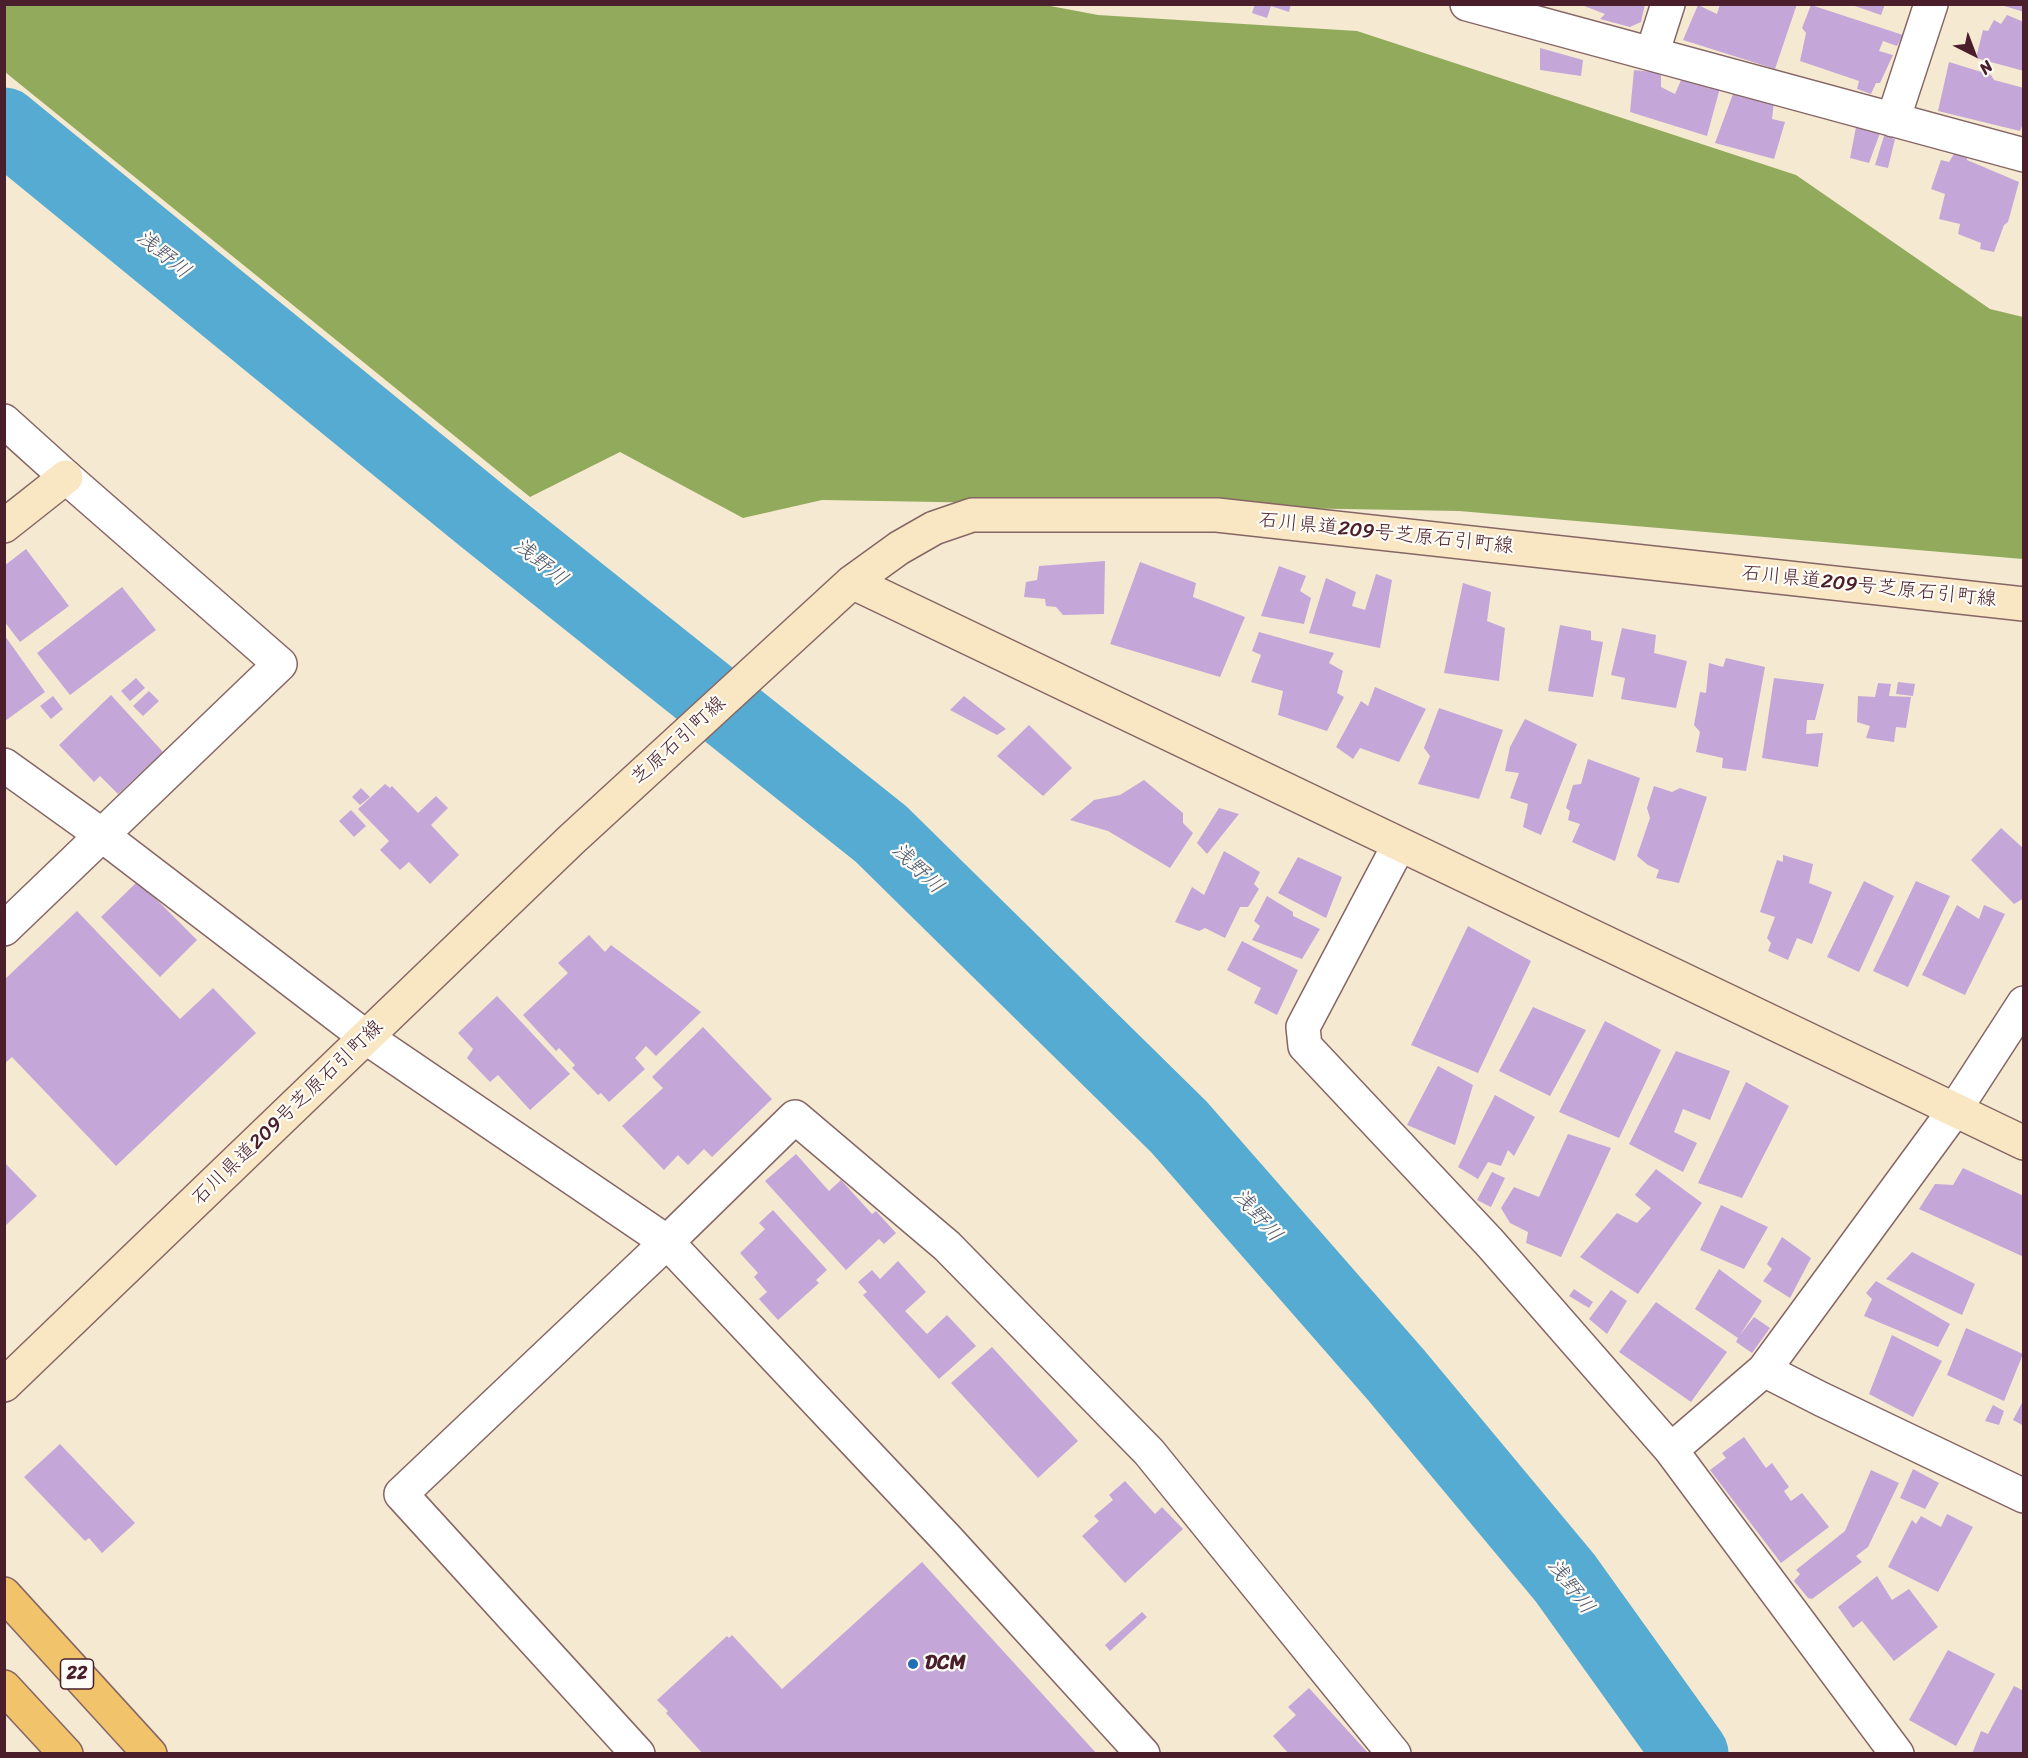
<!DOCTYPE html>
<html>
<head>
<meta charset="utf-8">
<style>
	body { margin:0 }
	#map { position:relative; width:2028px; height:1758px; overflow:hidden; background:#f5e9d2; font-family:Sriracha,sans-serif }
	canvas { display:block }
	.frame { position:absolute; inset:0; border:6px solid #4a1f2b; pointer-events:none }
	.north { position:absolute; left:1944px; top:24px; width:60px; height:60px; -webkit-text-stroke:4px #fdfcf7; paint-order:stroke; rotate:138deg; font-size:16px; font-weight:700; line-height:24px; text-align:center; color:#4a1f2b }
	.north::after { content:''; display:block; margin:auto; width:21px; height:27px; background:#4a1f2b; clip-path:polygon(50% 0,100% 100%,50% 72%,0 100%) }
</style>
</head>
<body>
<div id="map">
<canvas width="2028" height="1758"></canvas>
<div class="frame"></div>
<div class="north">N</div>
</div>
<script>
const ctx = document.querySelector('canvas').getContext('2d');
ctx.lineJoin = 'round';
function paint(path, color) { ctx.fillStyle = color; ctx.fill(path, 'evenodd'); }
function trace(path, color, width, dash) { ctx.strokeStyle = color; ctx.lineWidth = width; ctx.lineCap = dash ? 'butt' : 'round'; ctx.setLineDash(dash || []); ctx.stroke(path); }
function write(font, color, halo, rows, align = 'center') {
  ctx.font = font + ' Sriracha,"Klee One",sans-serif'; ctx.lineWidth = 4.5; ctx.setLineDash([]); ctx.textBaseline = 'middle'; ctx.strokeStyle = halo; ctx.fillStyle = color; for (const [text, x, y, turn = 0] of rows) {
    ctx.save(); ctx.translate(x, y); ctx.rotate((+turn || 0) * Math.PI / 180); ctx.textAlign = isNaN(turn) ? turn : align; if (halo) ctx.strokeText(text, 0, 0); ctx.fillText(text, 0, 0); ctx.restore();
  }
}
paint(new Path2D(`
	M1040,4L1098,15L1357,31L1796,175L1990,309L2023,317V559L1459,511L822,500L743,518L620,452L530,497L5,72L4,5Z`), '#92aa5c');
trace(new Path2D(`
	M4,125L485,518L881,834L1179,1127L1396,1375L1565,1578L1691,1754`), '#55abd1', 75);
paint(new Path2D(`
	M1255,4H1291L1289,12L1271,6L1267,18L1252,13Z
	M1579,4H1645L1641,22L1630,27L1600,19L1605,14Z
	M1720,4H1797L1775,69L1683,40L1698,5L1717,14Z
	M1849,4H1885L1881,15Z
	M2001,4H2024V12L2001,5Z
	M1811,5L1903,35L1897,46L1883,41L1879,51L1893,55L1880,83H1876L1871,94L1857,89L1859,81L1800,61L1806,33L1802,28Z
	M2007,15L2024,22V71L1976,58L1983,30L1988,31L1994,20L2001,24Z
	M1540,48L1583,60L1581,76L1540,70Z
	M1949,62L1991,75L1994,80L2024,88V121L2020,131L1938,111Z
	M1634,70L1661,73V87L1675,94L1682,78L1720,88L1707,136L1630,112Z
	M1733,94L1774,102L1772,119L1785,122L1774,159L1715,143Z
	M1856,127L1880,133L1869,163L1850,158Z
	M1884,136L1895,139L1888,168L1875,165Z
	M1954,154L1967,155V160L2019,182L2008,222L2004,225L1994,252L1980,249L1981,243L1958,234L1960,224L1939,219L1945,194L1931,189L1941,160L1949,162Z
	M26,549L69,606L20,642L4,621V566Z
	M1105,561L1104,614L1063,615L1056,607L1046,606L1045,599L1024,597L1026,582L1037,580L1039,566Z
	M1140,562L1196,583L1193,597L1245,617L1220,677L1110,644Z
	M1279,566L1306,576L1300,591L1311,598L1304,624L1261,616Z
	M1376,574L1392,580L1380,648L1309,633L1326,578L1356,592L1352,606L1365,610Z
	M1463,583L1491,592L1487,621L1505,628L1499,681L1444,673Z
	M122,587L156,630L70,695L37,653Z
	M1560,625L1591,631V640L1603,642L1593,697L1548,691Z
	M1622,628L1656,635L1654,653L1687,661L1676,708L1621,699L1625,678L1611,675Z
	M1259,632L1334,653L1329,663L1343,671L1337,693L1344,697L1327,731L1278,715L1283,691L1251,682L1261,655L1252,651Z
	M5,636L45,692L5,721Z
	M1726,658L1765,667L1746,771L1722,768L1723,758L1696,752L1700,732L1694,725L1700,692L1706,693L1709,663L1723,667Z
	M136,678L145,688L130,701L121,691Z
	M1774,678L1824,684L1815,720H1807L1806,734L1823,733L1818,767L1762,758Z
	M1898,682L1915,684L1913,696L1896,694Z
	M1878,683L1891,684L1889,696L1911,697L1906,728L1896,727L1894,742L1866,738L1870,726L1857,722L1858,696L1875,697Z
	M1375,687L1426,709L1399,762L1360,748L1353,759L1336,747L1361,701L1368,706Z
	M149,691L159,701L143,716L133,706Z
	M111,695L163,752L118,794L100,776L94,782L59,745Z
	M53,696L63,709L51,719L40,706Z
	M964,696L1006,729L997,735L950,710Z
	M1439,708L1503,730L1479,799L1418,784L1430,756L1424,748Z
	M1525,719L1577,744L1541,835L1523,827L1528,804L1510,798L1519,773L1505,771L1510,747Z
	M1029,725L1072,768L1043,796L997,756Z
	M1588,759L1640,778L1615,861L1572,842L1580,824L1568,820L1570,811L1566,808L1573,785L1581,784Z
	M1144,780L1183,813V823L1193,833L1170,868L1108,831L1070,820L1094,800L1120,795Z
	M385,784L390,788L392,786L418,813L436,796L448,808L431,825L459,855L430,884L409,862L400,870L380,850L389,841L358,809Z
	M1654,786L1672,792L1680,788L1707,797L1679,883L1656,878L1659,870L1648,865L1637,856L1650,818L1647,808Z
	M361,788L370,797L360,805L352,797Z
	M1219,808L1239,814L1207,854L1197,843Z
	M351,810L366,826L354,837L339,821Z
	M2001,828L2024,849V898L2014,904L1971,860Z
	M1224,851L1260,872L1254,884L1259,889L1248,907H1240L1225,938L1205,928L1199,931L1175,922L1192,887L1204,895Z
	M1783,855L1813,864L1809,883L1832,892L1812,944L1797,938L1788,960L1768,951L1771,943L1767,938L1775,917L1760,912L1777,860L1783,862Z
	M1298,857L1342,877L1326,918L1278,893Z
	M138,881L197,940L160,977L101,917Z
	M1864,881L1894,896L1859,972L1827,957Z
	M1916,881L1950,896L1908,987L1873,971Z
	M1267,896L1293,912V916L1320,929L1302,959L1252,940L1260,926L1254,921Z
	M1957,905L1979,919L1984,905L2005,914L1965,995L1922,975Z
	M77,911L180,1019L213,988L256,1033L116,1166L12,1057L4,1064V980Z
	M1468,926L1531,961L1478,1073L1411,1045Z
	M589,935L605,952L611,945L701,1012L656,1056L646,1046L635,1058L645,1069L609,1102L601,1093L598,1095L572,1068L575,1065L559,1048L556,1051L523,1015L568,973L558,963Z
	M1242,941L1298,970L1277,1015L1254,1003L1261,988L1227,970Z
	M497,996L570,1074L530,1110L498,1075L490,1082L467,1058L473,1049L458,1033Z
	M1533,1007L1586,1030L1550,1096L1499,1071Z
	M1605,1021L1661,1050L1619,1138L1559,1112Z
	M703,1027L772,1099L712,1157L704,1149L688,1165L678,1155L664,1170L622,1126L663,1088L652,1077Z
	M1676,1051L1730,1071L1710,1120L1683,1109L1674,1132L1697,1143L1683,1172L1629,1144Z
	M1438,1066L1473,1085L1455,1145L1407,1125Z
	M1746,1082L1789,1106L1742,1198L1698,1183Z
	M1495,1095L1535,1117L1514,1156L1508,1150L1501,1166L1488,1162L1478,1179L1458,1167Z
	M1568,1134L1611,1148L1561,1257L1526,1243L1528,1232L1510,1223L1501,1208L1514,1187L1539,1197Z
	M796,1154L829,1191L841,1180L872,1214L876,1211L896,1233L884,1244L879,1239L846,1270L765,1181Z
	M4,1162L37,1196L4,1227Z
	M1963,1168L2024,1196V1257L1919,1209L1935,1184L1953,1185Z
	M1656,1169L1702,1203L1638,1294L1580,1257L1617,1213L1637,1223L1651,1208L1635,1195Z
	M1492,1172L1505,1178L1491,1207L1477,1200Z
	M1721,1205L1768,1227L1744,1269L1700,1250Z
	M773,1210L827,1270L816,1280L819,1283L778,1320L759,1299L767,1292L754,1277L758,1273L740,1253L765,1229L759,1223Z
	M1782,1237L1811,1258L1790,1298L1763,1281L1772,1269L1767,1264Z
	M1912,1252L1975,1284L1962,1315L1886,1279Z
	M898,1261L926,1292L905,1311L927,1334L947,1315L976,1346L939,1379L863,1295L867,1292L858,1282L872,1270L880,1279Z
	M1719,1269L1762,1301L1740,1335L1754,1317L1770,1328L1752,1353L1736,1342L1738,1338L1695,1309Z
	M1876,1281L1950,1324L1938,1347L1864,1316L1872,1299L1866,1293Z
	M1574,1289L1593,1302L1589,1308L1569,1296Z
	M1611,1290L1627,1301L1607,1334L1589,1319Z
	M1656,1302L1727,1352L1691,1402L1619,1352Z
	M1966,1328L2023,1354L2004,1401L1947,1375Z
	M1892,1335L1942,1361L1913,1417L1869,1394Z
	M992,1347L1078,1441L1038,1478L951,1383Z
	M2024,1399V1426L2013,1420Z
	M1993,1405L2004,1411L1999,1425L1985,1421Z
	M1744,1437L1766,1468L1772,1463L1789,1487L1784,1491L1791,1501L1802,1493L1829,1527L1781,1563L1710,1470L1726,1458L1722,1453Z
	M60,1444L135,1523L102,1553L89,1538L85,1541L24,1477Z
	M1913,1469L1939,1483L1925,1509L1900,1498Z
	M1871,1470L1899,1483L1868,1547L1856,1556L1862,1562L1812,1599L1808,1598L1794,1581L1800,1574L1796,1570L1845,1531Z
	M1125,1481L1155,1514L1162,1507L1183,1529L1125,1583L1082,1536L1099,1521L1094,1516L1113,1500L1109,1495Z
	M1947,1514L1973,1527L1938,1592L1888,1567L1912,1520L1916,1524L1921,1516L1941,1527Z
	M922,1562L1097,1754H703L666,1713L668,1711L657,1700L727,1636L729,1638L732,1635L782,1689Z
	M1877,1576L1892,1600L1909,1589L1938,1627L1894,1661L1862,1621L1853,1628L1838,1607Z
	M1142,1612L1147,1617L1110,1651L1105,1645Z
	M1948,1650L1995,1674L1956,1746L1909,1720Z
	M2014,1686L2024,1691V1754H1972L1981,1731L1988,1734Z
	M1309,1688L1369,1754H1289L1273,1736L1296,1715L1288,1707Z`), '#c4a7d8');
const street = new Path2D(`
	M1467,4L2024,155
	M1652,54L1668,4
	M1893,120L1931,4
	M4,421L66,477L280,664L4,929
	M4,765L103,836L367,1038L667,1242L401,1494L638,1754
	M1399,845L1303,1027L1305,1046L1490,1243L1671,1450L1897,1754
	M1764,1370L1821,1399L2024,1496
	M1671,1450L1764,1370L1954,1111L2024,1003
	M1143,1754L947,1539L667,1242L795,1117L947,1246L1149,1452L1394,1754`);
const secondary = new Path2D(`
	M4,526L66,477
	M852,582L2024,1143
	M4,1385L571,840L852,582L899,548L934,528L972,515H1217L2024,604`);
const primary = new Path2D(`
	M4,1594L150,1754
	M4,1687L66,1754`);
trace(street, '#866665', 36);
trace(secondary, '#866665', 36);
trace(primary, '#866665', 36);
trace(street, '#fff', 33);
trace(secondary, '#f9e7c3', 33);
trace(primary, '#f1c36a', 33);
for (const [x, y, r, color] of [
	[913,1664,6,"#1f6fb2"]
]) { const dot = new Path2D(); dot.arc(x, y, r, 0, 2 * Math.PI); ctx.fillStyle = color; ctx.fill(dot); trace(dot, '#fdfcf7', 2); }
for (const [x, y, w] of [
	[77,1674,33]
]) { const box = new Path2D(); box.roundRect(x - w / 2, y - 15, w, 30, 4.5); ctx.fillStyle = '#fdfcf7'; ctx.fill(box); trace(box, '#4a1f2b', 1.5); }
write('bold 18px', '#4a1f2b', null, [
	["22",77,1674]
]);
write('20px', '#4a1f2b', '#fdfcf7', [
	["石川県道209号芝原石引町線",1386,534,6],
	["石川県道209号芝原石引町線",1869,587,6],
	["芝原石引町線",679,741,-43],
	["石川県道209号芝原石引町線",288,1113,-44]
]);
write('bold 20px', '#4a1f2b', '#fdfcf7', [
	["DCM",925,1664]
], 'left');
write('italic 21px', '#4e576d', '#fdfcf7', [
	["浅野川",163,255,39],
	["浅野川",540,563,39],
	["浅野川",917,869,44],
	["浅野川",1257,1216,49],
	["浅野川",1570,1587,53]
]);
</script>
</body>
</html>
